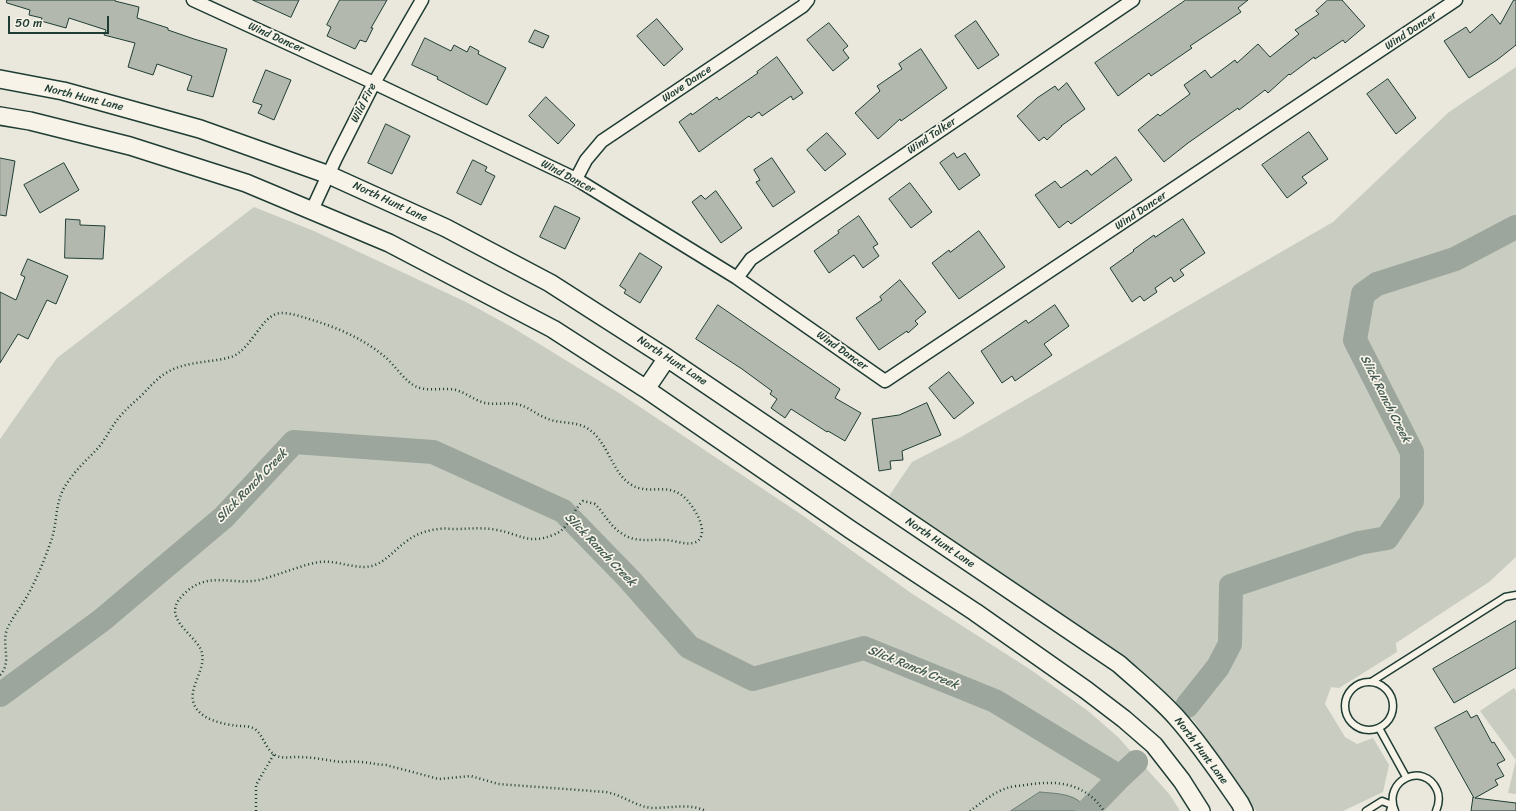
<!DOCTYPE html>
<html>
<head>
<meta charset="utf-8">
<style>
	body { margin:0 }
	#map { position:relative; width:1516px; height:811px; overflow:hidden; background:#eae8dd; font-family:Sriracha,sans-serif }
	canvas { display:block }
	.scale { position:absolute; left:8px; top:16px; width:101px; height:18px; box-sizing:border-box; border:2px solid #1f3d34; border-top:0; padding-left:5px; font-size:12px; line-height:14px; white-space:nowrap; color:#1f3d34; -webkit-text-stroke:3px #f7f3e8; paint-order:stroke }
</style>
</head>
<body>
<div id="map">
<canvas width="1516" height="811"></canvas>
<div class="scale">50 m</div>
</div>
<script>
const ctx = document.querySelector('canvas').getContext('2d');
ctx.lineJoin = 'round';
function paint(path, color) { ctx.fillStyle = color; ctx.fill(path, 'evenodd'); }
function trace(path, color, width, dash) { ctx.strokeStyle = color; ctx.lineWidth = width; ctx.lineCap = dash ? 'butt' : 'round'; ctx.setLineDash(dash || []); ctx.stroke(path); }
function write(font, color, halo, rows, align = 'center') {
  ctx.font = font + ' Sriracha,sans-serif'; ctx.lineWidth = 3.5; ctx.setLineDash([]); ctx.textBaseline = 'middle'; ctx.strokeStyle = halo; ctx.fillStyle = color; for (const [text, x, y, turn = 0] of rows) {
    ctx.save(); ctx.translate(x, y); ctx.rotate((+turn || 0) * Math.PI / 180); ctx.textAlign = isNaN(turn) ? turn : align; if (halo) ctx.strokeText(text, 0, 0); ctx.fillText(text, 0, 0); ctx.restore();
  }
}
paint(new Path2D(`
	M1516,67V557L1489,582L1396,643L1397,652L1339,688L1331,687L1325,704L1345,737L1357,744L1373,738L1389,765L1383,792L1343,811H1256L1194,721L1130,660L889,496L912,462L961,437L1333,222L1449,112Z
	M254,207L314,231L466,302L510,326L619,393L802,515L911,593L1031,670L1088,711L1118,737L1170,795L1180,811H0V439L57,358Z
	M1514,688L1516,691V794L1508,793L1516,760L1480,711Z`), '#c8ccc1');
const water = new Path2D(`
	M1040,792C1059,794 1077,793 1088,811H1011Z`);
paint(water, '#9ca69c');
trace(water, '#6a7c72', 1);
trace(new Path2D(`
	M0,695L102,620L224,517L294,442L433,452L563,511L629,579L689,647L753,679L864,648L995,701L1120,777L1136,762
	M1187,706L1218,667L1230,644L1231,586L1359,543L1387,538L1412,501V452L1355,340L1363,294L1377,284L1455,259L1516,227
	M1087,811L1120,777`), '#9ca69c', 24);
const building = new Path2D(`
	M7,0H115V1L139,7L137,18L168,28V30L194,39L227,49L213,97L187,90L192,76L157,64L153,75L128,67L135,43L104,35L106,30L69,18L66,28L41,21L42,18L29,15L30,10L7,3Z
	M253,0H299L291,17Z
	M340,0H387L371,28H373L366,42L360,40L355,49L327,36L331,27L327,25Z
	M1186,0H1248L1238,8L1241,12L1190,46L1192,48L1151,76L1149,73L1118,96L1095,63Z
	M1328,0H1342L1365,26L1345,43L1343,40L1315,59L1314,57L1290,75L1289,74L1268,93L1265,90L1239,110L1238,108L1188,143L1164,162L1138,130L1158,114L1160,116L1190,94L1184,85L1205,70L1211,78L1235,60L1237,63L1258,44L1270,57L1299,34L1295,30L1319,14L1316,11Z
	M1514,0H1516V45L1497,60L1469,78L1444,41L1466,27L1470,33L1492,14L1500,24Z
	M657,19L683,49L664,66L637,36Z
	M976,21L999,55L978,69L955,36Z
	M829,23L848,46L843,50L849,58L833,71L807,40Z
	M535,30L549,36L543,48L529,42Z
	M425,38L451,51L454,45L467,52L470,46L479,51L478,54L506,68L487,105L437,79L438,77L412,65Z
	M921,49L947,88L901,121L900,119L878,139L855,113L880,91L877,86L902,69L899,64Z
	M777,57L803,93L793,100L791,96L762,116L759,112L751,118L749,116L699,152L679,122L691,113L692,115L717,97L719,100L758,73L757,72Z
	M266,70L291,80L274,120L258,113L262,105L253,102Z
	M1388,79L1416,118L1396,134L1367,94Z
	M1067,83L1085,109L1061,126H1062L1047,140L1044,137L1039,141L1017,116L1037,98L1055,86L1058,90Z
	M546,97L575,125L558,144L529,116Z
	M386,124L410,136L392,174L368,163Z
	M1309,132L1328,159L1302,177L1307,183L1287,198L1262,165Z
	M827,133L846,154L825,171L807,150Z
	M954,153L957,158L965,153L980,175L959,190L940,163Z
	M1116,157L1132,180L1071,224L1068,221L1059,228L1035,195L1055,181L1061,188L1087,170L1091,175Z
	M0,158L15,161L6,216L0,215Z
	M772,158L795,192L773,207L756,182L760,180L754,170Z
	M473,160L487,167L485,171L495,176L481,205L457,193Z
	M64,163L79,190L40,213L24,185Z
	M910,183L932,212L911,228L889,199Z
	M716,191L742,228L721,243L692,202L701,195L705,199Z
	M555,206L580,218L565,249L540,237Z
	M859,216L878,244L873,247L879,256L863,268L854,255L829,273L814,251L839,233L838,231Z
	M66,219L80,220V225L105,226L103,259L65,258Z
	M1183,219L1205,253L1180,270L1184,275L1174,282L1171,277L1155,288L1157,292L1144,301L1140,296L1132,302L1110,268L1134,251L1133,250L1154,235L1155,237Z
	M979,231L1005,267L959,299L932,263L949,250L950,252Z
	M640,253L662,267L640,303L624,293L626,290L620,286Z
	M28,259L68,276L56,304L47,300L28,339L18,334L0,363V292L16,300L25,277L21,275Z
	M900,280L926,312L915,321L918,324L908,333L907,331L879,350L856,318L882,300L880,297Z
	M718,305L840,389L835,398L861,413L845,441L828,431L827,432L791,409L785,418L771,408L777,399L770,394L772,391L742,369L696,339Z
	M1055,305L1069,326L1044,344L1052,355L1015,381L1012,376L1002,383L981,351L1026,320L1028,323Z
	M949,372L974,403L954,419L929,388Z
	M927,403L941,435L902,451L903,460L890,461L891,469L879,471L872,419L899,415Z
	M1516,621V668L1454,703L1433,669Z
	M1467,711L1471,718L1477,715L1492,743L1494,742L1505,760L1497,764L1504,776L1495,780L1498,785L1475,798L1516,803V811H1471L1473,797L1474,798L1435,728Z`);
paint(building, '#b2b8ae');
trace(building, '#1f3d34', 1);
const lane = new Path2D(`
	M1345 706a24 24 0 1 1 48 0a24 24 0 1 1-48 0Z
	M1371,682L1505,597L1516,595
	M1379,728L1406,777
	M1366,811L1382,801L1392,805L1390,811
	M1395,811C1382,780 1424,761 1437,790C1440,797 1439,804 1436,811`);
const street = new Path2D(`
	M193,0L374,83L576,179L737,278L885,381L1456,0
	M576,179L586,160L602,141L803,6L808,0
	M312,210L336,158L374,83L422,0
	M737,278L751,259L1133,0`);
const secondary = new Path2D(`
	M0,79L63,91L200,129L329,175L446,228L550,283L667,358L1119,664C1138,681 1158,697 1176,717C1200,744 1220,774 1240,803L1244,811
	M0,116L30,121L130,146L246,183L389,243L553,329L646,389L851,530L975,612L1086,690L1124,719L1154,745L1182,781L1201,811
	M646,389L667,358`);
trace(lane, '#1f3d34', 9);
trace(street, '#1f3d34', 15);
trace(secondary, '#1f3d34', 20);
trace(new Path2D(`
	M0,675C13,662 0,643 8,627C13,617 20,608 26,598C36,581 44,561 51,541C57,525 55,508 62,492C70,475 85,462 98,448C105,440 110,429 117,420C124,411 132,404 141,396C149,388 156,379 166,373C185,361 210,363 231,357C252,350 261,314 281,313C290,313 300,316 309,319C336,327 362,338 384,356C395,365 405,382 417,387C430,392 444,387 456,390C466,393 473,399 482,402C493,406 505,402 516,404C528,406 535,414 546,418C558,424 573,421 585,427C608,439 610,470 630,484C651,498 671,477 691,505C696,512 702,522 702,531C702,537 699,542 693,543C684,545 674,540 665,540C649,539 635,543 621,533C610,526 604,513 595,504L583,501C571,512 570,529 553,535C528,545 520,534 497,530C482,527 469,529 454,529C449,529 444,528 439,529C427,530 416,534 407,541C392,551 384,566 365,567C349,567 334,560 319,562C298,566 279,575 259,580C231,586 207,569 182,596C162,617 191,632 200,648C210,666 187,686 194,704C200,720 223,724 238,726C243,726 248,726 253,728C263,733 265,749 275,755C282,759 290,757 298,757C312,757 326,760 340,762C346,762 353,761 359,762C369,762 377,765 386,765L439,779L471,776L498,784L606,792C623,795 636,807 653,808C672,808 689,803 706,811
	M256,811V785L274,754
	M970,811C981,803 994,792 1007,788C1012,786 1019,786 1025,785C1057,780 1084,782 1104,811`), '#1f3d34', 2.5, [1, 3]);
trace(lane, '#f7f3e8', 6);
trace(street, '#f7f3e8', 12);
trace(secondary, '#f7f3e8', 17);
write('11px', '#1f3d34', '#f7f3e8', [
	["Wind Dancer",1411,31,-34],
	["Wind Dancer",276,38,24],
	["Wave Dance",687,84,-34],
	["North Hunt Lane",84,98,14],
	["Wild Fire",364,103,-63],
	["Wind Talker",932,136,-34],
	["Wind Dancer",568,177,28],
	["North Hunt Lane",390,202,25],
	["Wind Dancer",1141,211,-34],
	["Wind Dancer",842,351,35],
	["North Hunt Lane",672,361,33],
	["North Hunt Lane",940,543,34],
	["North Hunt Lane",1201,751,53]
]);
write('italic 12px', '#445c53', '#f7f3e8', [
	["Slick Ranch Creek",1385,399,63],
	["Slick Ranch Creek",252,486,-46],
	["Slick Ranch Creek",600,550,46],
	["Slick Ranch Creek",913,668,22]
]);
</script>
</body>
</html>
